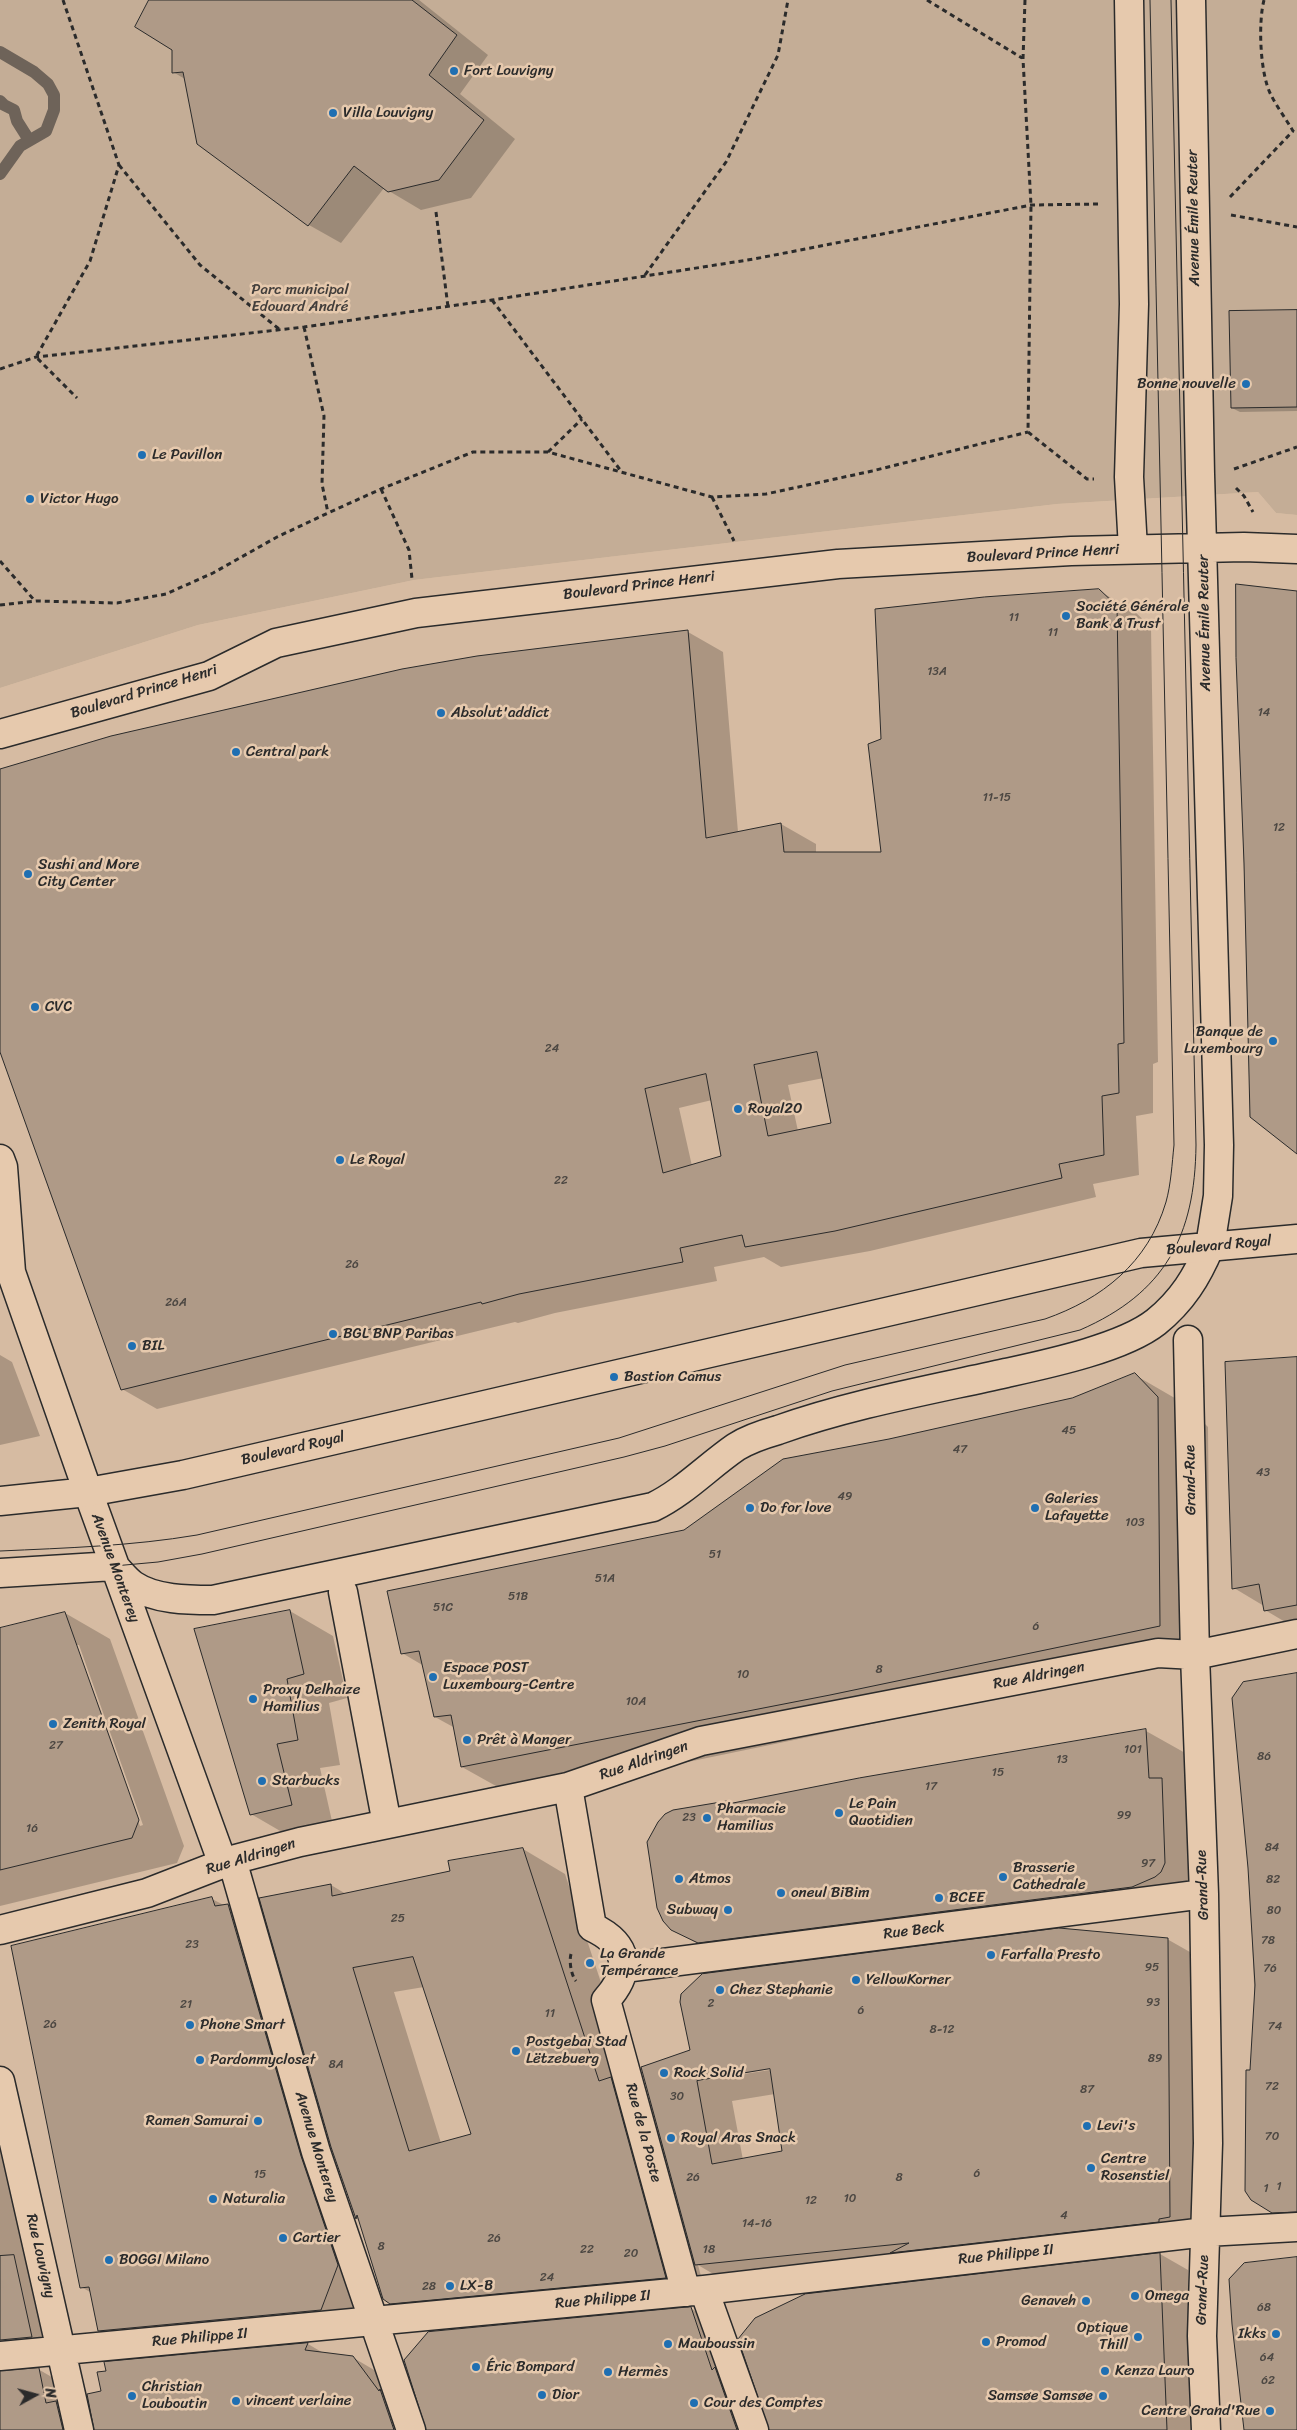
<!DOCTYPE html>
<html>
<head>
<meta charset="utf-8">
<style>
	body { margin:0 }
	#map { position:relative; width:1297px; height:2430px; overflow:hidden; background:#e6c9ad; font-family:Sriracha,sans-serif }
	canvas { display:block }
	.north { position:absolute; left:10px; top:2370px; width:50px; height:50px; -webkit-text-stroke:4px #e6c9ad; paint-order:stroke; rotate:83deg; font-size:14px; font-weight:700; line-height:20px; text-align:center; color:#2b2b2b }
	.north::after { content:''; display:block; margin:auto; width:18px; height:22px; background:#2b2b2b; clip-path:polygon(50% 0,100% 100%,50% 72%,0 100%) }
</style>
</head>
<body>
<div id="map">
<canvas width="1297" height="2430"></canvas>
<div class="north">N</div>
</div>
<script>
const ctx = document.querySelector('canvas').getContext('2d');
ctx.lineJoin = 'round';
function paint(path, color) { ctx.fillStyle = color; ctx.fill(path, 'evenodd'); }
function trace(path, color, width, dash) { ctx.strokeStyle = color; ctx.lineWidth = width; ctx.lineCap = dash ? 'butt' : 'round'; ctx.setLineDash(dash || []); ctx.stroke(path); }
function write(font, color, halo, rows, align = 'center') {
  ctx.font = font + ' Sriracha,sans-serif'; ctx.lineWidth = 5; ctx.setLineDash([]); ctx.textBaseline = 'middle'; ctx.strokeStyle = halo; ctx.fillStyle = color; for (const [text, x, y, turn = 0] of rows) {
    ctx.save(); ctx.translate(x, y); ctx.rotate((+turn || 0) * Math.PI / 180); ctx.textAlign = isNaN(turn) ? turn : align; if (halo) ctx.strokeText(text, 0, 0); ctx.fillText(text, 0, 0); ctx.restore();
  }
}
paint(new Path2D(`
	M1258,492L1276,513L1297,515V2430H0V688L198,625L414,580L1057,504Z`), '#d6bba2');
paint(new Path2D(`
	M0,0H1297V515L1276,513L1258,492L1057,504L414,580L198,625L0,688Z`), '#c4ad96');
paint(new Path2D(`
	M151,0H419L488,55L460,94L515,139L471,198L421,210L384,188L341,243L309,225L198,143L185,79L173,72V50Z
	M1297,311V411L1240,412L1232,408Z
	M1099,591L1134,611L1151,627L1158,1062L1153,1064V1113L1136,1116L1139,1175L1093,1184L1096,1197L1050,1208L870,1251L781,1267L764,1257L714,1267L717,1281L555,1313L518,1323L515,1322L157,1409L122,1389L0,1047V771L688,632L723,652L738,832L781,824L816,844V853H883L882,740ZM824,1078L833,1124L798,1131L788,1085ZM712,1100L723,1157L692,1166L679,1108Z
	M1297,592V1149L1252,1116L1237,658Z
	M0,1355L12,1362L40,1436L0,1445Z
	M1297,1358V1629L1265,1610L1264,1606L1234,1588Z
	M1135,1375L1185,1404L1208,1427L1210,1654L644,1771L512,1795L462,1767L455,1728L435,1717L424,1666L402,1653L684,1531L1072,1399Z
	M290,1611L333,1636L347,1698L329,1703L340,1765L320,1768L334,1830L294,1839L251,1814L196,1630Z
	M65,1613L110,1639L184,1846L177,1863L0,1906V1629ZM76,1645H79L143,1825L140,1826Z
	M1297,1673V2226L1273,2212L1252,2071L1255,2008L1249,1868Z
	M1146,1731L1187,1754L1206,1887L714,1953L672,1929L727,1802L731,1805Z
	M523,1849L565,1874L638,2094L651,2102L642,2068L1167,1939L1204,1960L1205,2238L732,2285L698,2265L708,2302L434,2328L384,2298L360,2220L357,2219L332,2147L331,1885L346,1894L451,1872ZM424,1987L472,2135L441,2143L394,1992ZM776,2067V2069L699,2081L705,2078ZM775,2094L783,2152L743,2160L732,2101Z
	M212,1899L259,1923L369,2283L352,2327L130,2348L99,2330L92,2293L81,2287Z
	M0,2084L60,2353L14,2366L13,2371L38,2369L67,2386L87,2430H0Z
	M1160,2254L1188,2270L1195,2430H772L805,2295Z
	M690,2308L719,2325L760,2430H427Z
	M308,2344L325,2354L352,2357L381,2374L418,2430H95L107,2372L105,2363Z`), '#0003');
trace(new Path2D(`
	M0,52L34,72L48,84L54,95V110L46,131L20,146L0,174
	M0,101L4,105L14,110L17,121L29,140`), '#6e6359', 12);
const building = new Path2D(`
	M149,0H412L457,35L429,75L484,120L439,180L388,192L354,166L308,226L197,144L183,72L172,73V50L135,27Z
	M1297,310V407L1231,408L1229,311Z
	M1236,584L1297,591V1154L1250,1117L1244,863L1236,658Z
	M1099,589L1117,606L1124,1043L1118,1044L1119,1093L1102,1096L1104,1155L1059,1164L1062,1178L1015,1189L835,1231L745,1247L742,1235L680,1248L683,1262L519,1294L482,1304L481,1302L121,1390L0,1052V769L111,736L402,669L477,656L688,630L706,838L781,823L784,852H881L868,744L881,739L875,609L984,597ZM817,1052L831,1123L768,1136L754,1065ZM706,1074L721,1156L663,1173L645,1089Z
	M1297,1357V1605L1264,1611L1259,1584L1232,1589L1225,1362Z
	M1135,1373L1158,1397L1160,1626L830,1695L461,1767L451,1715L434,1717L419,1651L401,1654L387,1591L684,1530L783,1459L889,1439L1072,1398Z
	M290,1610L304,1674L287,1679L298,1740L277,1744L292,1805L250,1815L194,1629Z
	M65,1612L139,1820L132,1838L0,1870V1628Z
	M1297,1673V2212L1272,2213L1251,2200L1245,2191L1246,2070H1250L1255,1985L1248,1868L1232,1698L1243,1682Z
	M1146,1729L1149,1778H1162L1165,1863L1161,1872L1155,1877L1132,1887L698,1943L671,1930L663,1921L657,1908L647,1842L658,1822L665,1814L673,1810L727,1801L728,1804L859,1778Z
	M523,1848L599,2081L611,2077L666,2278L390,2304L383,2299L357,2215L356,2219L331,2147L259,1898L331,1884L332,1896L450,1871L448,1861ZM413,1957L471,2134L409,2151L353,1968Z
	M212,1897L215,1906L228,1904L301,2156L338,2265L321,2310L98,2331L89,2287L80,2288L11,1946Z
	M1059,1928L1168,1938L1170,2217L1159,2219V2222L890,2253L909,2243L695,2265L641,2067L690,2050L680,2002L681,1994L702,1974ZM770,2069L782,2151L712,2164L697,2081Z
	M1160,2253L1167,2430H769L738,2339L755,2318L805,2294Z
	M14,2255L32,2337L0,2340V2256Z
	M1297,2257V2430H1244L1232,2324L1229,2279L1244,2263Z
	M691,2307L712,2370L715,2367L737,2430H426L404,2360L428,2332Z
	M308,2343L305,2350L353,2356L379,2391L380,2389L394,2430H94L87,2394L101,2391L97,2372L106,2371L104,2362Z
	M39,2368L46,2403L56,2401L63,2430H0V2371Z`);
paint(building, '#af9a87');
trace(building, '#2b2b2b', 1);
const minor = new Path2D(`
	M1188,1340L1195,1655L1204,1894L1208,2143L1202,2336L1206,2430
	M88,1492L223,1864
	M0,1573L114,1566C120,1572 126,1580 133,1585C155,1600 188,1600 213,1600L653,1507C684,1492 707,1467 736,1447C747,1440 764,1434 778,1430C851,1404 930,1390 1006,1373C1047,1364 1123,1348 1156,1322C1182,1301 1197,1277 1210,1246
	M343,1592L387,1824
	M568,1787L592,1927C628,1944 633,1970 606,2000L686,2292
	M232,1860L316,2152L411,2430
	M0,1930L147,1893L232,1860L300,1842L568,1787L701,1741L1158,1653L1195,1655L1297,1634
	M624,1968L1204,1894
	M0,2081L79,2430
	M704,2290L754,2430
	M0,2356L704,2290L1206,2232L1297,2227`);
const major = new Path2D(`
	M1129,0L1134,304L1129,477L1133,549
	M1191,0L1200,474L1219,1145L1218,1196L1210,1246
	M0,734L209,676L276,643L416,613L838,564L1071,551L1244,547L1297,549
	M0,1159L3,1167L11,1272
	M0,1255L11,1272L88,1492
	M0,1501L88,1492L183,1475L1141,1253L1297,1239`);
trace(minor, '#2b2b2b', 31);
trace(major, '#2b2b2b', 31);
trace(new Path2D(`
	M63,0L119,165L90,261L36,357L77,398
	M927,0L1022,58
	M1025,0L1023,59L1031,205L1028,432
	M1264,0C1258,23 1260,74 1271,95C1277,107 1286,119 1293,131L1297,133
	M119,165L200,265L279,329
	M1230,197L1293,131
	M436,212L448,307
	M1231,215L1297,227
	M645,275L726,162L778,55L788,0
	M492,300L621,471
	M304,327L324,416L322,484L328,513
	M0,369L36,357L304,327L492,300L754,259L1031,205L1098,204
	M1028,432L1087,479H1094
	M548,452L582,419
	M1234,469L1297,447
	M1236,488L1244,496L1253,512
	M381,489L409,550L412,579
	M712,497L734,541
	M0,561L35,601
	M0,605L36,601L117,603L166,594L213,573L277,537L328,513L381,489L473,452H548L712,497L766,494L872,471L1028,432
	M571,1954C569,1961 571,1975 576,1981`), '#2b2b2b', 3, [5, 4]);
trace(minor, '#e6c9ad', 28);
trace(major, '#e6c9ad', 28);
trace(new Path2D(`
	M0,1551C66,1548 132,1546 197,1535L619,1438L845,1365L1045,1319C1102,1299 1148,1263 1166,1202C1171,1184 1172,1164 1174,1145L1150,0
	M114,1566L158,1562L202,1554L624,1457L665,1446L832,1391L1080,1330C1165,1293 1195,1236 1196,1145L1171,0`), '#2b2b2b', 1);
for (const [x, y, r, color] of [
	[454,71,5,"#1f6fb2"],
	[333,113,5,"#1f6fb2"],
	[1246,384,5,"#1f6fb2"],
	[142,455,5,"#1f6fb2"],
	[30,499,5,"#1f6fb2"],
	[1066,616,5,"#1f6fb2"],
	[441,713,5,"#1f6fb2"],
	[236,752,5,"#1f6fb2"],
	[28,874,5,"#1f6fb2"],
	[35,1007,5,"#1f6fb2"],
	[1273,1041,5,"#1f6fb2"],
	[738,1109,5,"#1f6fb2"],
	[340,1160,5,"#1f6fb2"],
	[333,1334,5,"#1f6fb2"],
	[132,1346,5,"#1f6fb2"],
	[614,1377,5,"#1f6fb2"],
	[750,1508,5,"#1f6fb2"],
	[1035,1508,5,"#1f6fb2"],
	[433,1677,5,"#1f6fb2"],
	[253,1699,5,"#1f6fb2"],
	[53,1724,5,"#1f6fb2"],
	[467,1740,5,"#1f6fb2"],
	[262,1781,5,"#1f6fb2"],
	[839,1813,5,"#1f6fb2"],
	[707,1818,5,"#1f6fb2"],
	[1003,1877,5,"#1f6fb2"],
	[679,1879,5,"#1f6fb2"],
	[781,1893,5,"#1f6fb2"],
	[939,1898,5,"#1f6fb2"],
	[728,1910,5,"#1f6fb2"],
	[991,1955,5,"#1f6fb2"],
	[590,1963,5,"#1f6fb2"],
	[856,1980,5,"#1f6fb2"],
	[720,1990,5,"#1f6fb2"],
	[190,2025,5,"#1f6fb2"],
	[516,2051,5,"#1f6fb2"],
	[200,2060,5,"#1f6fb2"],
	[664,2073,5,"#1f6fb2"],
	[258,2121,5,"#1f6fb2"],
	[1087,2126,5,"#1f6fb2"],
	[671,2138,5,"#1f6fb2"],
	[1091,2168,5,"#1f6fb2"],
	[213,2199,5,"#1f6fb2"],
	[283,2238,5,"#1f6fb2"],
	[109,2260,5,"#1f6fb2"],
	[450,2286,5,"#1f6fb2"],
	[1135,2296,5,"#1f6fb2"],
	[1086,2301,5,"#1f6fb2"],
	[1276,2334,5,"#1f6fb2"],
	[1138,2337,5,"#1f6fb2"],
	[986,2342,5,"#1f6fb2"],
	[668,2344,5,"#1f6fb2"],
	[476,2367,5,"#1f6fb2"],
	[1105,2371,5,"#1f6fb2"],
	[608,2372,5,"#1f6fb2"],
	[542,2395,5,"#1f6fb2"],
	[132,2396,5,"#1f6fb2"],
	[1103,2396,5,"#1f6fb2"],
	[236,2401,5,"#1f6fb2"],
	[694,2403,5,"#1f6fb2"],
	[1270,2411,5,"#1f6fb2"]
]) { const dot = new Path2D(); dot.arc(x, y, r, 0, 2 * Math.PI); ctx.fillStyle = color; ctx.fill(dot); trace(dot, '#e6c9ad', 2); }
write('12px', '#4c4742', null, [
	["11",1014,618],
	["11",1053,633],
	["13A",937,672],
	["14",1264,713],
	["11-15",997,798],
	["12",1279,828],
	["24",552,1049],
	["22",561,1181],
	["26",352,1265],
	["26A",176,1303],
	["45",1069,1431],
	["47",960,1450],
	["43",1263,1473],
	["49",845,1497],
	["103",1135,1523],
	["51",715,1555],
	["51A",605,1579],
	["51B",518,1597],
	["51C",443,1608],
	["6",1036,1627],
	["8",879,1670],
	["10",743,1675],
	["10A",636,1702],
	["27",56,1746],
	["101",1133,1750],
	["86",1264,1757],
	["13",1062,1760],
	["15",998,1773],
	["17",931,1787],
	["99",1124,1816],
	["23",689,1818],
	["16",32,1829],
	["84",1272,1848],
	["97",1148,1864],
	["82",1273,1880],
	["80",1274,1911],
	["25",398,1919],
	["78",1268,1941],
	["23",192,1945],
	["95",1152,1968],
	["76",1270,1969],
	["93",1153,2003],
	["2",711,2004],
	["21",186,2005],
	["6",861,2011],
	["11",550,2014],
	["26",50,2025],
	["74",1275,2027],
	["8-12",942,2030],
	["89",1155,2059],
	["8A",336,2065],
	["72",1272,2087],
	["87",1087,2090],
	["30",677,2097],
	["70",1272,2137],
	["6",977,2174],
	["15",260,2175],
	["26",693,2178],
	["8",899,2178],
	["1",1279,2187],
	["1",1266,2189],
	["10",850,2199],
	["12",811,2201],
	["4",1064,2216],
	["14-16",757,2224],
	["26",494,2239],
	["8",381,2247],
	["22",587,2250],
	["18",709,2250],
	["20",631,2254],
	["24",547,2278],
	["28",429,2287],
	["68",1264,2308],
	["64",1267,2358],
	["62",1268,2381]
]);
write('15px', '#2b2b2b', '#e6c9ad', [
	["Fort Louvigny",464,71],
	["Villa Louvigny",343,113],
	["Bonne nouvelle",1236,384,"right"],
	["Le Pavillon",152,455],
	["Victor Hugo",40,499],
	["Société Générale",1076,607],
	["Bank & Trust",1076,624],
	["Absolut'addict",451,713],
	["Central park",246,752],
	["Sushi and More",38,865],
	["City Center",38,882],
	["CVC",45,1007],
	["Banque de",1263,1032,"right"],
	["Luxembourg",1263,1049,"right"],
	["Royal20",748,1109],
	["Le Royal",350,1160],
	["BGL BNP Paribas",343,1334],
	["BIL",142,1346],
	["Bastion Camus",624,1377],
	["Galeries",1045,1499],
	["Lafayette",1045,1516],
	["Do for love",760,1508],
	["Espace POST",443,1668],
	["Luxembourg-Centre",443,1685],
	["Proxy Delhaize",263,1690],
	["Hamilius",263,1707],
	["Zenith Royal",63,1724],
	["Prêt à Manger",477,1740],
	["Starbucks",272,1781],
	["Le Pain",849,1804],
	["Quotidien",849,1821],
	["Pharmacie",717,1809],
	["Hamilius",717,1826],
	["Brasserie",1013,1868],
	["Cathedrale",1013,1885],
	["Atmos",689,1879],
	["oneul BiBim",791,1893],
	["BCEE",949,1898],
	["Subway",718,1910,"right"],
	["La Grande",600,1954],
	["Tempérance",600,1971],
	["Farfalla Presto",1001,1955],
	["YellowKorner",866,1980],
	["Chez Stephanie",730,1990],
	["Phone Smart",200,2025],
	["Postgebai Stad",526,2042],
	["Lëtzebuerg",526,2059],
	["Pardonmycloset",210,2060],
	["Rock Solid",674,2073],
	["Ramen Samurai",248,2121,"right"],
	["Levi's",1097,2126],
	["Royal Aras Snack",681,2138],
	["Centre",1101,2159],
	["Rosenstiel",1101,2176],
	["Naturalia",223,2199],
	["Cartier",293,2238],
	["BOGGI Milano",119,2260],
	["LX-B",460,2286],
	["Omega",1145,2296],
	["Genaveh",1076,2301,"right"],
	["Optique",1128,2328,"right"],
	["Thill",1128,2345,"right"],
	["Ikks",1266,2334,"right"],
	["Promod",996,2342],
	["Mauboussin",678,2344],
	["Éric Bompard",486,2367],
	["Kenza Lauro",1115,2371],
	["Hermès",618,2372],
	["Christian",142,2387],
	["Louboutin",142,2404],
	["Dior",552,2395],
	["Samsøe Samsøe",1093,2396,"right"],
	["vincent verlaine",246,2401],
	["Cour des Comptes",704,2403],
	["Centre Grand'Rue",1260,2411,"right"]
], 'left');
write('15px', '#2b2b2b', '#e6c9ad', [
	["Avenue Émile Reuter",1194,218,-91],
	["Boulevard Prince Henri",1043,554,-3],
	["Boulevard Prince Henri",639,586,-7],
	["Avenue Émile Reuter",1205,623,-91],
	["Boulevard Prince Henri",144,692,-17],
	["Boulevard Royal",1219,1246,-5],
	["Boulevard Royal",293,1449,-13],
	["Grand-Rue",1191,1480,-91],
	["Avenue Monterey",115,1568,70],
	["Rue Aldringen",1039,1676,-11],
	["Rue Aldringen",644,1761,-19],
	["Rue Aldringen",251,1857,-17],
	["Grand-Rue",1203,1885,-92],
	["Rue Beck",914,1931,-7],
	["Rue de la Poste",643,2133,75],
	["Avenue Monterey",316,2147,73],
	["Rue Philippe II",1006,2255,-6],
	["Rue Louvigny",40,2256,77],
	["Grand-Rue",1203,2290,-88],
	["Rue Philippe II",603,2300,-5],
	["Rue Philippe II",200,2338,-5]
]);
write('15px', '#423e3b', '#e6c9ad', [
	["Parc municipal",300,290],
	["Edouard André",300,307]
]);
</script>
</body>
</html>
